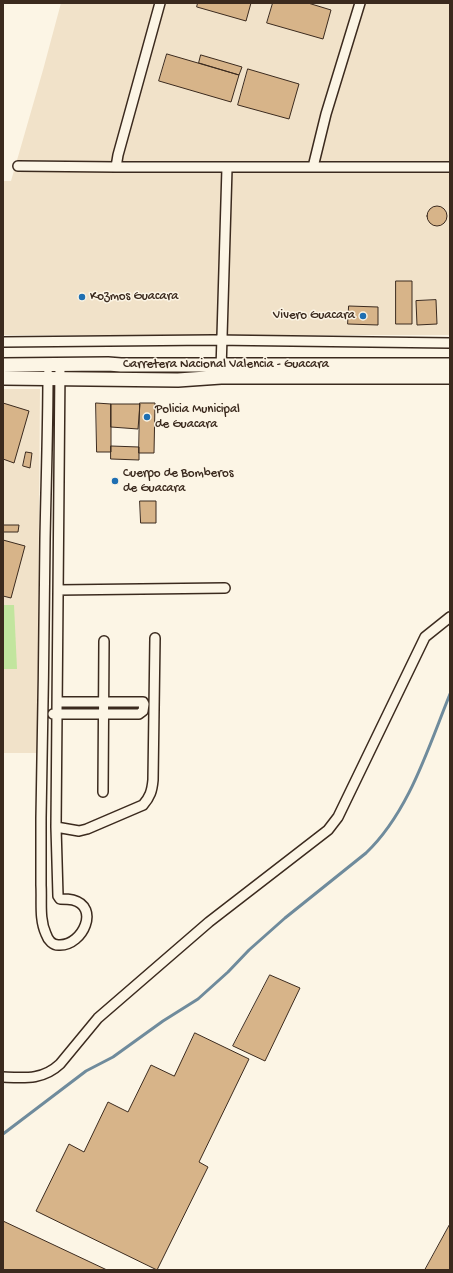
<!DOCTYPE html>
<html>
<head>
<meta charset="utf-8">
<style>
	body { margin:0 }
	#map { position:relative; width:453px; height:1273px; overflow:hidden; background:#fcf5e5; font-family:"Gochi Hand",sans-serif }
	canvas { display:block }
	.frame { position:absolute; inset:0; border:4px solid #3b2a1e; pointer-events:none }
</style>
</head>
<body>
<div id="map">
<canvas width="453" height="1273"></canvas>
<div class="frame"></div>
</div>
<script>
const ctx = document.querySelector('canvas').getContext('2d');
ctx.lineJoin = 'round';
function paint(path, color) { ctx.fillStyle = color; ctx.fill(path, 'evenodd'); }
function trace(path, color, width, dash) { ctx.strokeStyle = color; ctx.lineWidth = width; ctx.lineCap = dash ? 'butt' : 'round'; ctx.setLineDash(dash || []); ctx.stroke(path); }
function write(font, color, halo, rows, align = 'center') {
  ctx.font = font + ' "Gochi Hand",sans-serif'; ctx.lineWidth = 3; ctx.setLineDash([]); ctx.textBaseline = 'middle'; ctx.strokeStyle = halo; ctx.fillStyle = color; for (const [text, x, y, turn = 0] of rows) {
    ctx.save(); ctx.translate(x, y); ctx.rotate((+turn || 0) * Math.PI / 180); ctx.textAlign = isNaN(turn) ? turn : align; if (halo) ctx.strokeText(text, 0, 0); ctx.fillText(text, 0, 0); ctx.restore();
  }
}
paint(new Path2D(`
	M61,3H450V335H3V181H11L43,70Z
	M3,389H40L37,753H3Z`), '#f1e2c9');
paint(new Path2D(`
	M3,605H14L17,669H3Z`), '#c2e59e');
trace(new Path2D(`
	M3,1134L86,1071L113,1057L163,1021L198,999L228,972L249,950L285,918L366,853C409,812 428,748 450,694`), '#6f8b9c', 3);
const building = new Path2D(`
	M198,3H251L246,21L197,7Z
	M273,3H308L331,10L323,39L267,23Z
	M167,54L239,75L231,102L159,81Z
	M201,55L242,67L239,75L199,63Z
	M248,69L299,84L289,119L238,105Z
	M427 216a10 10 0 1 1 20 0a10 10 0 1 1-20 0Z
	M396,281H412V324H396Z
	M436,300L437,324L417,325L416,301Z
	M349,306L378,307V325L348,324Z
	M3,403L29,411L14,463L3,459Z
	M96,403L111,404V452H97Z
	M140,403H155L154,453H139Z
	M111,404H140L138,429L111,427Z
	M111,446L139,447V460L111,459Z
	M26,452L32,453L30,468L23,466Z
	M140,501H156V523H141Z
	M3,525H19L18,532H3Z
	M3,540L25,546L11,598L3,596Z
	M270,975L300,988L265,1061L233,1046Z
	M195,1033L249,1059L199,1162L208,1167L157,1270L36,1211L69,1144L84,1152L108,1102L128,1112L151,1065L174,1076Z
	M3,1221L107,1270H3Z
	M450,1224V1270H425Z`);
paint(building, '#d7b489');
trace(building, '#3b2a1e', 1);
const street = new Path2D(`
	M160,3L118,155L116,167H450
	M18,166L116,167
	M313,167L326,114L360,3
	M3,342L213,340L450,343
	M221,370L227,168
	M48,374C48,429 46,485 45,540C44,633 43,725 41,818C41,840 41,863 41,885C42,901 39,919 46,934C48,940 53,946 60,945C83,945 100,907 73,900C69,899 64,899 60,899L58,896L56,827L60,365
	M58,590L225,588
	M53,714H139L143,711L144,704L143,702H58
	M103,792L104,641
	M56,827L79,831L87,829L143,805C150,797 152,791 153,780L155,638
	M3,1077C25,1078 43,1080 60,1064L98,1018L209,922L328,830L338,817L425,637L450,617`);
const secondary = new Path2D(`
	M3,365L108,364L121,365H450
	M3,378L178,380L221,377H450`);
trace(street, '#3b2a1e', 12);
trace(secondary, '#3b2a1e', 16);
trace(street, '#fcf5e5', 9);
trace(secondary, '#fcf5e5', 13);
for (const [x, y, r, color] of [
	[82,297,4,"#1f6fb2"],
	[363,316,4,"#1f6fb2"],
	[147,417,4,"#1f6fb2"],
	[115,481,4,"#1f6fb2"]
]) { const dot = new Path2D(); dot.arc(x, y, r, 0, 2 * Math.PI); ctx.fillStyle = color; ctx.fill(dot); trace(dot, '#fcf5e5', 1.5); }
write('13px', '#3b2a1e', '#fcf5e5', [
	["Kozmos Guacara",90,297],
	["Vivero Guacara",355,316,"right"],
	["Policia Municipal",155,410],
	["de Guacara",155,425],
	["Cuerpo de Bomberos",123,474],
	["de Guacara",123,489]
], 'left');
write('13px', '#3b2a1e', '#fcf5e5', [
	["Carretera Nacional Valencia - Guacara",226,365]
]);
</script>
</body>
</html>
